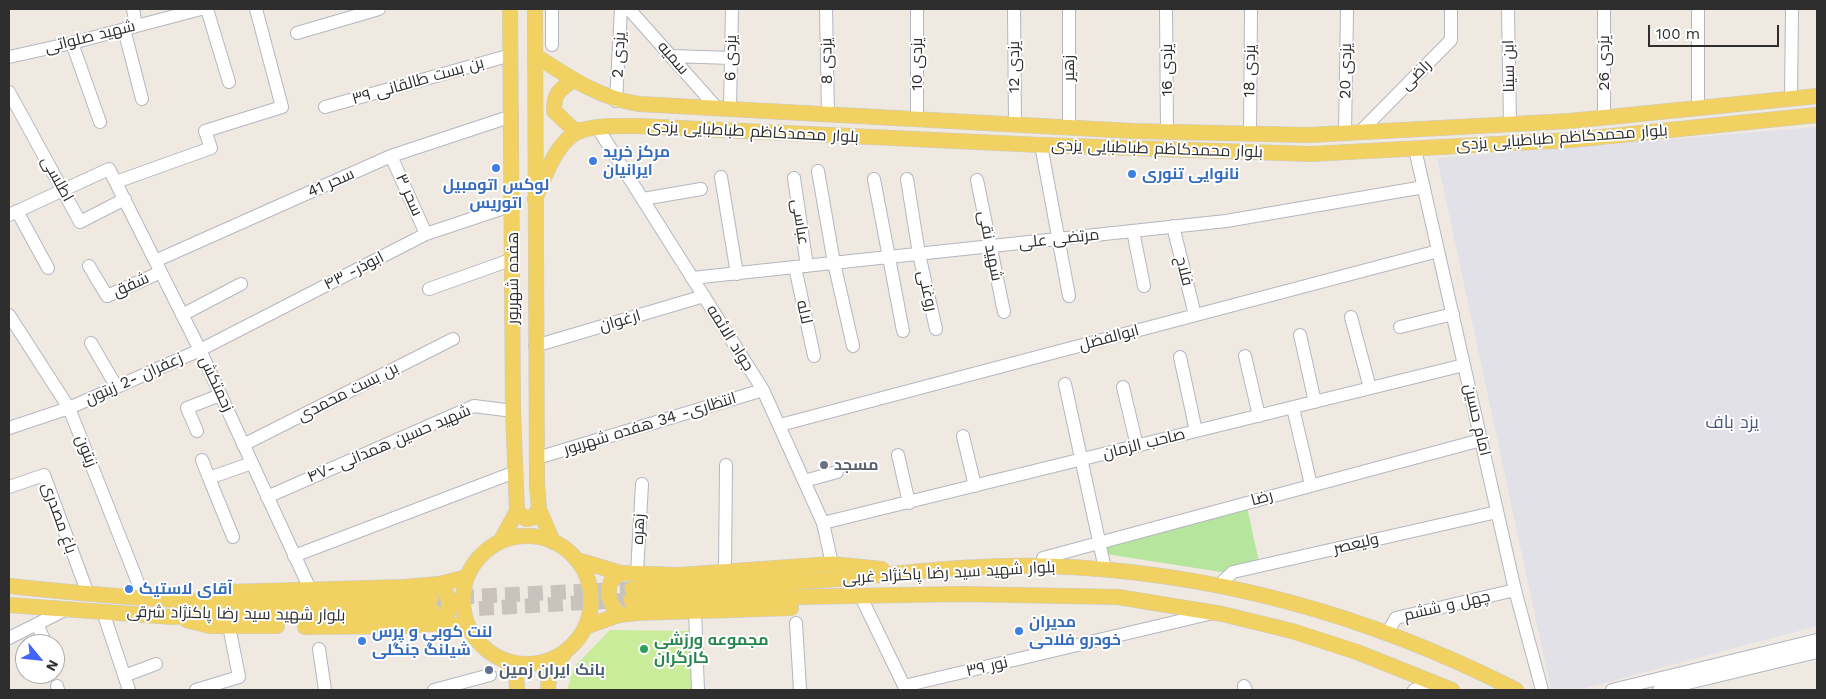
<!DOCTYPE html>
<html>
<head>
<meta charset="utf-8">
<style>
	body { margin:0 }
	#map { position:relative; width:1826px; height:699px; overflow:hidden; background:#efe9e1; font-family:"Work Sans",sans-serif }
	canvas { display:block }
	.frame { position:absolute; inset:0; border:10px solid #2e2e2e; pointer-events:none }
	.north { position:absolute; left:15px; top:634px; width:50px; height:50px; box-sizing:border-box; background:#fff; border:1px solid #ababab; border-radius:50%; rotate:118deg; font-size:14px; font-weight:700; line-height:20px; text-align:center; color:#2e2e2e }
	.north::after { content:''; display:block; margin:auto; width:18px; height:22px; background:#4264fb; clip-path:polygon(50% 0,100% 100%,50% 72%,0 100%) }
	.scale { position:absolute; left:1648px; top:25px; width:131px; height:22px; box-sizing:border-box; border:2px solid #2e2e2e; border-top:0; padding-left:6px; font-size:15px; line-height:18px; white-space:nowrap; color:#2e2e2e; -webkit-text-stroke:4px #fff; paint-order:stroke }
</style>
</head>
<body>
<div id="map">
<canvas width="1826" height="699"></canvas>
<div class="frame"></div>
<div class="north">N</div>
<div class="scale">100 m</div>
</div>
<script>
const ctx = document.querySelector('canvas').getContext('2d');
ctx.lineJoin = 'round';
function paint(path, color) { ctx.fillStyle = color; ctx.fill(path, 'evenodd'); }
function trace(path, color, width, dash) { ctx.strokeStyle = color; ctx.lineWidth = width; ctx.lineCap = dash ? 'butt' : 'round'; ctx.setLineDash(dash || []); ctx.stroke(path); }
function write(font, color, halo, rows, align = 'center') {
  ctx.font = font + ' "Work Sans",Cairo,sans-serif'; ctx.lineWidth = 4; ctx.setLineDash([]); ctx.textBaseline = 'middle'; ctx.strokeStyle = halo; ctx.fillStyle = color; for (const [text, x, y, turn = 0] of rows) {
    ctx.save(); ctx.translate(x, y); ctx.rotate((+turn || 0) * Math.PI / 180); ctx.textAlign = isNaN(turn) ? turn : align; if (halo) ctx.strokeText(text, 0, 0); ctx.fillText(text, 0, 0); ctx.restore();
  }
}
paint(new Path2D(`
	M1817,127V626L1578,690H1551L1437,158Z`), '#e3e1e8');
paint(new Path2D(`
	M1247,507L1259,562L1221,572L1106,554L1104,545Z`), '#b6e59e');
paint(new Path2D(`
	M610,630L696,631V690H567L574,667Z`), '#c9ec9a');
trace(new Path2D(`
	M436,598L632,589
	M433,611L631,600`), '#c8c4bd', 15, [15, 8]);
const minor = new Path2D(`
	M133,9L136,26
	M207,9L229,82
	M552,9V45
	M629,9L716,107
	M826,9L828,114
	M917,9V119
	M1014,9L1015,124
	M1069,9V127
	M1166,9L1167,132
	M1508,9L1510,124
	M124,29L142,99
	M297,33L379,9
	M72,43L100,122
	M672,56L731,58
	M9,57L72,43L201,9
	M9,92L80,222L125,199
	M1791,98L1792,9
	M616,101L621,9
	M325,107L511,55
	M730,108L732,9
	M1698,108V9
	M1604,117V9
	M597,127L763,390L823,523L832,564
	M1345,133L1347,9
	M1359,133L1451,40V9
	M1250,134L1251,9
	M1041,145L1069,296
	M1415,149L1515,590L1542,690
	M391,156L426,234
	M818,171L834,263L853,346
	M721,177L737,274
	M794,178L807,266
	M874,179L903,331
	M907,179L919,254L936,329
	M977,180L1004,312
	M116,182L211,148L205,131L282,107L256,9
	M643,199L701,189
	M17,211L48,268
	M9,215L109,169L200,350L310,589
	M1173,226L1195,315
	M1133,231L1144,286
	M155,261L391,156L512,116
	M89,266L107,296L161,272
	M795,267L814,356
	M692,278L1226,221L1424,187
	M429,289L513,259
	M9,315L69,408L144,598
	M182,315L241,284
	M1351,317L1370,388
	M1400,327L1453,314
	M1300,335L1315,402
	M91,343L116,386
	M535,346L704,296
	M1245,356L1259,416
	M1180,357L1196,431
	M1065,384L1105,569
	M1123,387L1137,446
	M1293,408L1311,485
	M780,425L1438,251
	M9,428L69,408L200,350L426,234L513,205
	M197,431L187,408L220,395
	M963,436L975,486
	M243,445L453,339
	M898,455L909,503
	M537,458L763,390
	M202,460L209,478L252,463
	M209,478L233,537
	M804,481L837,472
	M9,487L44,475L88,594
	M267,497L474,406L513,411
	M823,523L1464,365
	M294,556L515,472
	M1043,558L1481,440
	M725,571L726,465
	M637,573L642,484
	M1219,585L1233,572L1497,512
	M861,597L906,690
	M695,611L698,690
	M103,612L129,690
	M796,623L800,690
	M37,624L46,644
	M1387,633L1396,618L1515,590
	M9,638L67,609
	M319,649L325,690
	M124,676L156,664
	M57,686L58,690
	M904,686L1213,613
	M1244,686L1246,690
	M196,690L239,677L229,626
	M434,690L490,675
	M1414,690L1434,683
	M1612,690L1817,640
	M1659,690L1817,652`);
const major = new Path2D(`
	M535,9L537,484L539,509L553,542
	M536,56C570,78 599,98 639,104L1132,131L1309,135L1570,121L1817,96
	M573,80C559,90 554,93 554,111L574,130H581
	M535,199C545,177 557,137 583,130C600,125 620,126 638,126L1041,145L1311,154L1572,140L1817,115
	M517,511L526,519L532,518L539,509
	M463 600a64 64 0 1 1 128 0a64 64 0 1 1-128 0Z
	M500,542L517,511L513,411L510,9
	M577,560L621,573L679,575L832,564L882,569
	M439,584C451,596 452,609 443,623
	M9,586C111,597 214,605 317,603C355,603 393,600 431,598
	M632,589C705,586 778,584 850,578C915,572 980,564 1045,566C1210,571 1369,615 1516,690
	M227,592L404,587L439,584L467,577
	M631,600L961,594L1118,597L1222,614L1292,631L1357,652L1452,690
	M9,605L173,617L203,614L315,617L433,611
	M619,615C610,604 606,594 611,581L621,573
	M186,620L210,626H277
	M305,627L407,626L443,623L469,628
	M585,627L619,615L637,613L791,608
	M505,661L516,672L517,690
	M548,690L549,674L564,654`);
trace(minor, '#b4b7c1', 14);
trace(major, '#c9c9c9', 16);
trace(minor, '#fff', 12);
trace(major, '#f2d163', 15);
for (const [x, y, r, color] of [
	[593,161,5,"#3f7fe0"],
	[496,168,5,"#3f7fe0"],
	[1132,174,5,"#3f7fe0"],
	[824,465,5,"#6b7280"],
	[129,589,5,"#3f7fe0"],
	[1019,631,5,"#3f7fe0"],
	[362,641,5,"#3f7fe0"],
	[644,649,5,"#2e9e5b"],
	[489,670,5,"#5c6f8a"]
]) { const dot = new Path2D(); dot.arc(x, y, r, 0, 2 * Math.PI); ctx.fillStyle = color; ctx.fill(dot); trace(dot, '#fff', 2); }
write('16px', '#2e2e2e', '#fff', [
	["شهید صلواتی",90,37,-14],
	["یزدی 2",619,55,-87],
	["سمیه",673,58,49],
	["یزدی 6",731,58,-89],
	["یزدی 8",827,61,-91],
	["یزدی 26",1604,63,-90],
	["یزدی 10",917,64,-90],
	["ابن سینا",1509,66,-91],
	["یزدی 12",1014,67,-90],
	["زهیر",1069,68,-90],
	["یزدی 16",1167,70,-90],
	["یزدی 18",1250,71,-89],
	["یزدی 20",1346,71,-89],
	["راضی",1416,75,-45],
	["بن‌ بست طالقانی ۳۹",418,81,-16],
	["بلوار محمدکاظم طباطبایی یزدی",753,132,3],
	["بلوار محمدکاظم طباطبایی یزدی",1562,138,-4],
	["بلوار محمدکاظم طباطبایی یزدی",1157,149,2],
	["اطلسی",57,179,61],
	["سحر 41",331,183,-24],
	["سحر ۳",409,195,66],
	["عباسی",800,222,81],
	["مرتضی علی",1059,239,-6],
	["شهید نقی",990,246,79],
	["ابوذر- ۴۳",354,271,-27],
	["فلاح",1184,271,76],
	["هفده شهریور",513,278,-90],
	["شفق",131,285,-24],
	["روغنی",927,291,77],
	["لاله",804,312,77],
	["ارغوان",620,321,-16],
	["جواد الائمه",730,338,58],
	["ابوالفضل",1109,338,-15],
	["زعفران -2 زیتون",134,379,-24],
	["زحمتکش",216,384,65],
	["بن بست محمدی",348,392,-27],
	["امام حسین",1477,420,77],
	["انتظاری- 34 هفده شهریور",650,424,-17],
	["شهید حسین همدانی -۴۷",389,444,-23],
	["صاحب الزمان",1144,444,-14],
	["زیتون",86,451,68],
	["رضا",1262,498,-15],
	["باغ مصدری",59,518,70],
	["زهره",639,529,-87],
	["ولیعصر",1356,544,-13],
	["بلوار شهید سید رضا پاکنژاد غربی",949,573,-3],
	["چهل و ششم",1447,606,-13],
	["بلوار شهید سید رضا پاکنژاد شرقی",236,614,1],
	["نور ۳۹",987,667,-13]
]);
write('bold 16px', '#366cbe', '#fff', [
	["مرکز خرید",603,152],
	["ایرانیان",603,170],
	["نانوایی تنوری",1142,174],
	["لوکس اتومبیل",496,185,"center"],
	["اتوریس",496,203,"center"],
	["آقای لاستیک",139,589],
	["مدیران",1029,622],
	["خودرو فلاحی",1029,640],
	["لنت کوبی و پرس",372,632],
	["شیلنگ‌ جنگلی",372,650]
], 'left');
write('bold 16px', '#5b616d', '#fff', [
	["مسجد",834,465]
], 'left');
write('bold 16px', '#27864d', '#fff', [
	["مجموعه ورزشی",654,640],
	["کارگران",654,658]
], 'left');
write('bold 16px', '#4e5e75', '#fff', [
	["بانک ایران زمین",499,670]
], 'left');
write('18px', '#4d5680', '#fff', [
	["یزد باف",1732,423]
]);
</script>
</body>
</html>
